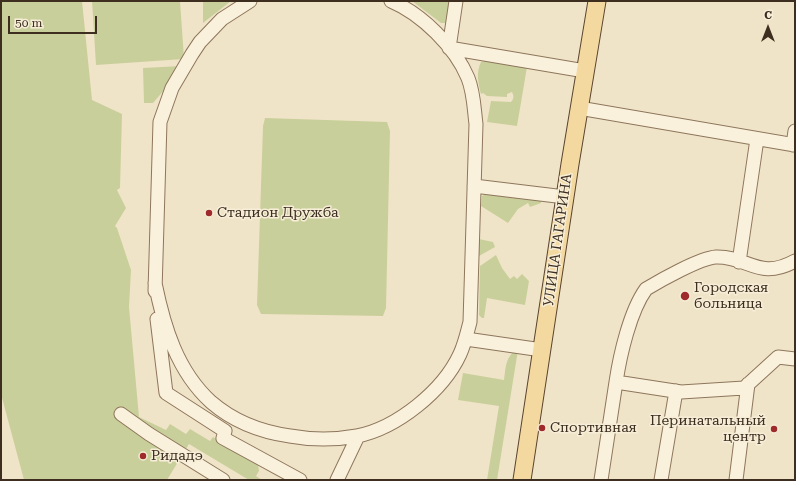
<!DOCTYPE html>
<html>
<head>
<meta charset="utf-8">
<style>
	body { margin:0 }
	#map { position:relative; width:796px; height:481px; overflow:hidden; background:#f0e4c8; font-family:"Roboto Serif",serif }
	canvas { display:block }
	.frame { position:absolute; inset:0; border:2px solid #3d2e20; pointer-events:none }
	.north { position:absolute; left:748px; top:8px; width:40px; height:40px; -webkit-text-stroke:3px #f7eed8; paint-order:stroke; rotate:0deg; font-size:11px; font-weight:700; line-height:16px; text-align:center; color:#3d2e20 }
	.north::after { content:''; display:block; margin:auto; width:14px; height:18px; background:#3d2e20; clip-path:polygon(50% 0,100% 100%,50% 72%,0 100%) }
	.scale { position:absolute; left:8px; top:16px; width:89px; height:18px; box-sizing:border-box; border:2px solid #3d2e20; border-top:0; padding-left:5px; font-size:12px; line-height:14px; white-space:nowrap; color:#3d2e20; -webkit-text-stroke:3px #f7eed8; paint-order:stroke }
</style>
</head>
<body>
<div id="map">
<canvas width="796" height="481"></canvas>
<div class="frame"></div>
<div class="north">С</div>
<div class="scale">50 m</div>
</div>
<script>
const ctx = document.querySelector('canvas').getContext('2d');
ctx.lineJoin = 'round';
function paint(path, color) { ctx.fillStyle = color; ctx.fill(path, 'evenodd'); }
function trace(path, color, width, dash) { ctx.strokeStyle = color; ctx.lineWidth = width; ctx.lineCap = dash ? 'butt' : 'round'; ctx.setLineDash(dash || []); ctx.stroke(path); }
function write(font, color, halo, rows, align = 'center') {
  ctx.font = font + ' "Roboto Serif",serif'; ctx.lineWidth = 3; ctx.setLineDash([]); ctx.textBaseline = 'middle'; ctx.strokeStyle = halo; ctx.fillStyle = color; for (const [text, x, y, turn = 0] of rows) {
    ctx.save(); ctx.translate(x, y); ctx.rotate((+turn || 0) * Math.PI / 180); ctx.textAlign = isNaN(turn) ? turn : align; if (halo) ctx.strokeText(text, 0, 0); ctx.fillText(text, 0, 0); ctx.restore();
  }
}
paint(new Path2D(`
	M1,1H82L92,100L122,114L120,188L117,190L126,208L115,226L117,228L131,270L129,307L139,417L166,430L170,424L186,434L190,429L210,441L213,437L258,465L259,471L256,476L262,480H249L189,444L167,480H24L1,394Z
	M92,1H180L184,59L96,65Z
	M203,1H231L203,23Z
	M412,1H452L448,21L445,23H441Z
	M485,61L527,67L517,126L487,122L491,101L511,102C514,99 514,96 512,92L507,94V97L487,96L483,93L481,94C478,83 476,72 481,62Z
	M181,66L171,82L153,103H144L143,68Z
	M265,118L387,122L390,131L386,308L383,316L261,314L257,305L263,126Z
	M491,191L532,200L541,198V203L530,207L528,203L518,209L508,223L481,206L482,196Z
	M479,239L493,242L495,247L479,256Z
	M496,255L502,268L510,279L514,276L517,279L522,274L529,281L525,305L487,298L484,318H482L479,315L480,266Z
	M518,350L497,480H487L499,406L458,400L463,373L504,380C506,368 505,355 518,350Z`), '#c9cf9b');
const minor = new Path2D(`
	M456,1L449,48L585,71
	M579,108L795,145
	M793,145L795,131
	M474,186L565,197
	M739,262L757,139
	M155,283C164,327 177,371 211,402C233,421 261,432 290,436C312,440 335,440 357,436C397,428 443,391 460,354C465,343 467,333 470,322L476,124C474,109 474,93 468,78C455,47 422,14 391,1
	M155,291L160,122L172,88L192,54L200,42L222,19L250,1
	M157,319L166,393L225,431L223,438L300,480
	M466,339L542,350
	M616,382C620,355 630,311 646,289C661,280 700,258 716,257C748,256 759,281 795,261
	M121,414L149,434L223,480
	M337,480L358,436
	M601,480L616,382L681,392L744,388L778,357L795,359
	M661,480L676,391
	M736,480L748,384`);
const major = new Path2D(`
	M522,480L570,164L597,1`);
trace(minor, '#8d765c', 15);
trace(major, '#5b4430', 19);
trace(minor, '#faf1dc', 13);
trace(major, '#f3d9a0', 17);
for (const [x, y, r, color] of [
	[209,213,4,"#9e2a2b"],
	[685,296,5,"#9e2a2b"],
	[542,428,4,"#9e2a2b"],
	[774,429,4,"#9e2a2b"],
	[143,456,4,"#9e2a2b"]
]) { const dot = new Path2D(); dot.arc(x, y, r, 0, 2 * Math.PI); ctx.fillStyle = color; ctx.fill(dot); trace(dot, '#f7eed8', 1.5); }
write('14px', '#3d2e20', '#f7eed8', [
	["Стадион Дружба",217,213],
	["Городская",694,288],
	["больница",694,304],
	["Перинатальный",766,421,"right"],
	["центр",766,437,"right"],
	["Спортивная",550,428],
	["Ридадэ",151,456]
], 'left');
write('14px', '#3d2e20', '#f7eed8', [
	["УЛИЦА ГАГАРИНА",558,240,-82]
]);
</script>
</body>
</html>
